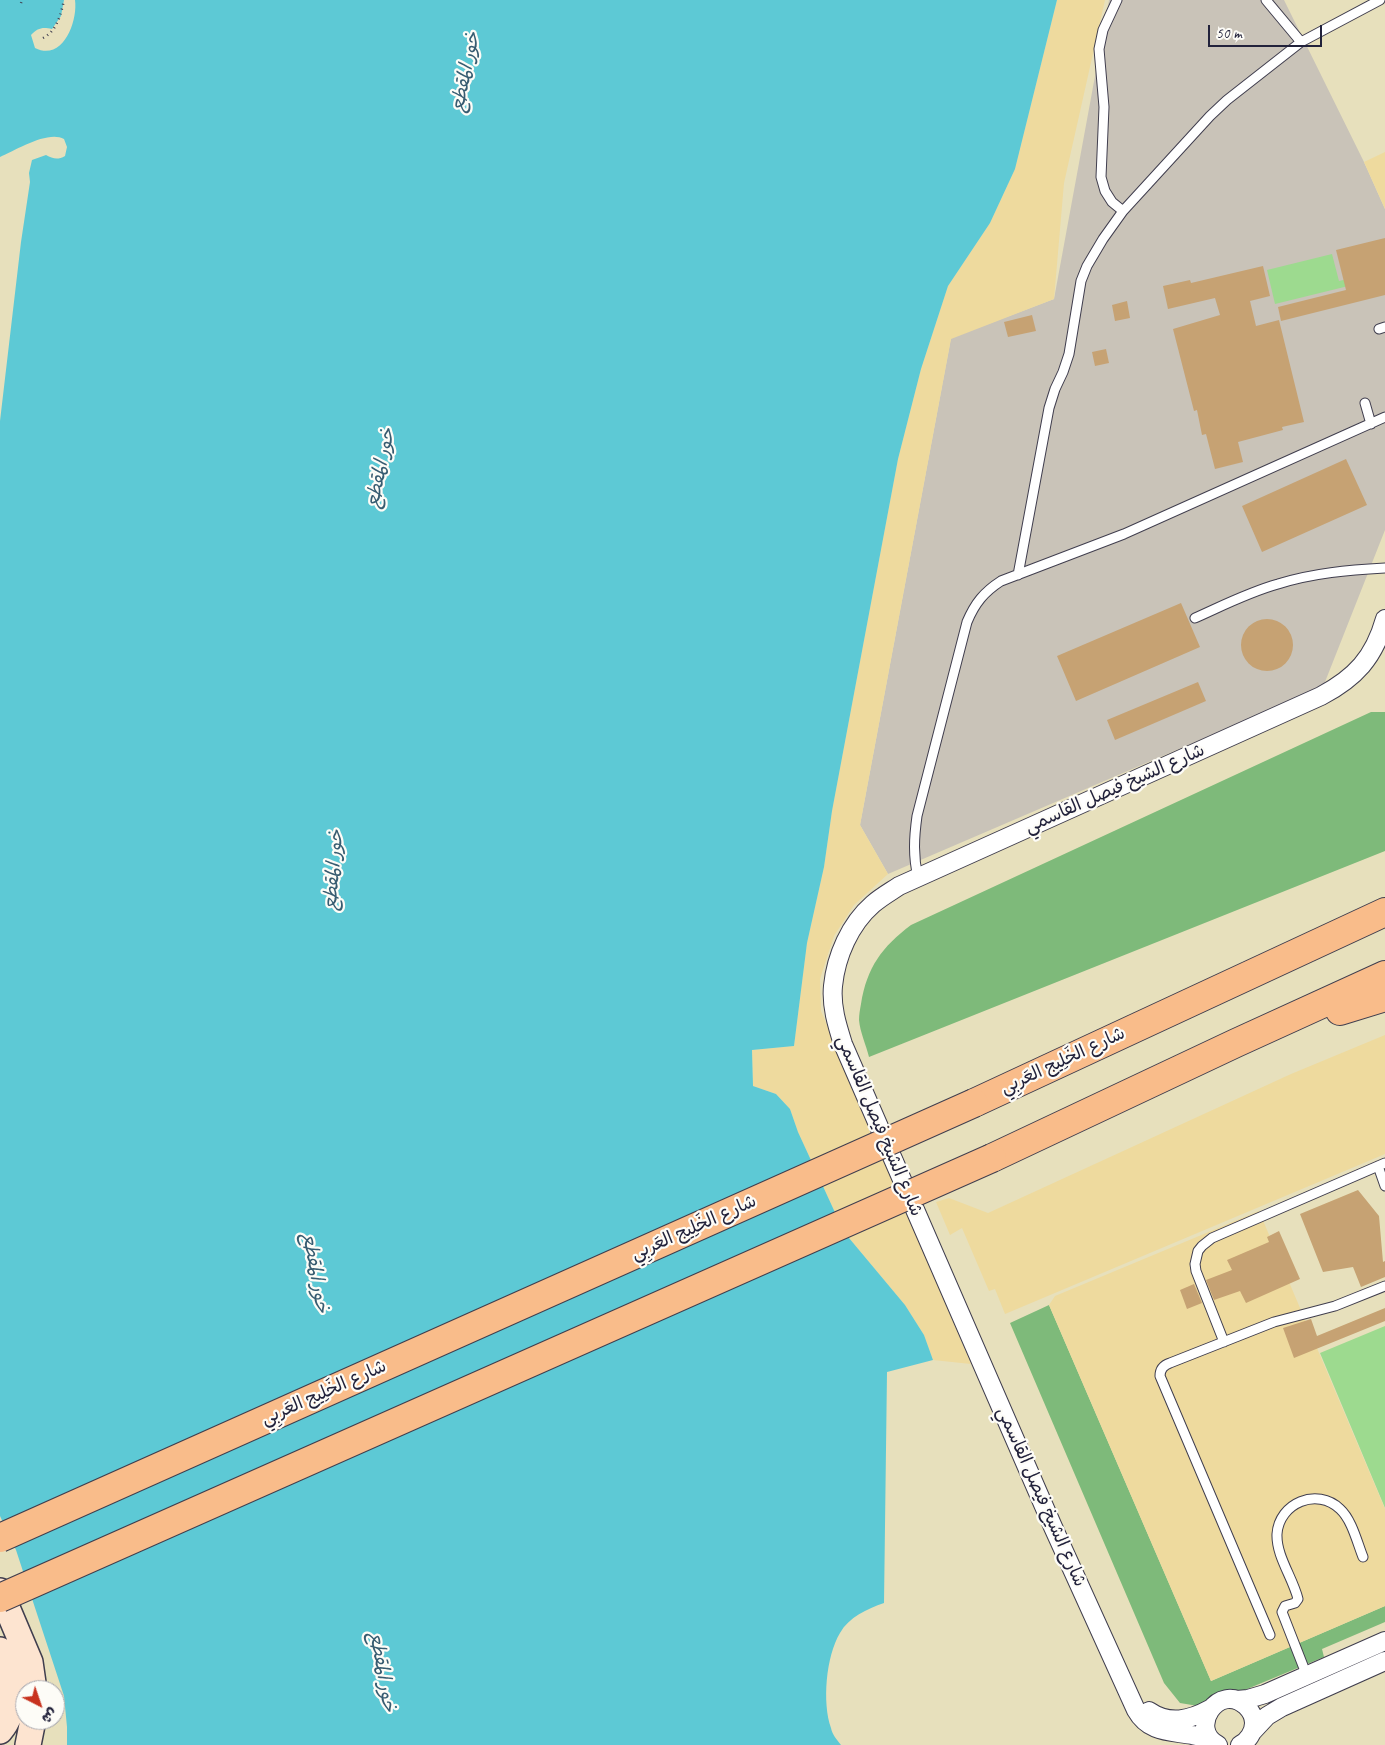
<!DOCTYPE html>
<html>
<head>
<meta charset="utf-8">
<style>
	body { margin:0 }
	#map { position:relative; width:1385px; height:1745px; overflow:hidden; background:#e7e0bc; font-family:Caveat,"Playpen Sans Arabic",sans-serif }
	canvas { display:block }
	.north { position:absolute; left:15px; top:1680px; width:50px; height:50px; box-sizing:border-box; background:#fdfcf7; border:1px solid #a5a5ac; border-radius:50%; rotate:139deg; font-size:14px; font-weight:700; line-height:20px; text-align:center; color:#22223b }
	.north::after { content:''; display:block; margin:auto; width:18px; height:22px; background:#c8321e; clip-path:polygon(50% 0,100% 100%,50% 72%,0 100%) }
	.scale { position:absolute; left:1208px; top:25px; width:114px; height:22px; box-sizing:border-box; border:2px solid #22223b; border-top:0; padding-left:6px; font-size:15px; line-height:18px; white-space:nowrap; color:#22223b; -webkit-text-stroke:4px #fdfcf7; paint-order:stroke }
</style>
</head>
<body>
<div id="map">
<canvas width="1385" height="1745"></canvas>
<div class="north">ش</div>
<div class="scale">50 m</div>
</div>
<script>
const ctx = document.querySelector('canvas').getContext('2d');
ctx.lineJoin = 'round';
function paint(path, color) { ctx.fillStyle = color; ctx.fill(path, 'evenodd'); }
function trace(path, color, width, dash) { ctx.strokeStyle = color; ctx.lineWidth = width; ctx.lineCap = dash ? 'butt' : 'round'; ctx.setLineDash(dash || []); ctx.stroke(path); }
function write(font, color, halo, rows, align = 'center') {
  ctx.font = font + ' Caveat,"Playpen Sans Arabic",sans-serif'; ctx.lineWidth = 4.5; ctx.setLineDash([]); ctx.textBaseline = 'middle'; ctx.strokeStyle = halo; ctx.fillStyle = color; for (const [text, x, y, turn = 0] of rows) {
    ctx.save(); ctx.translate(x, y); ctx.rotate((+turn || 0) * Math.PI / 180); ctx.textAlign = isNaN(turn) ? turn : align; if (halo) ctx.strokeText(text, 0, 0); ctx.fillText(text, 0, 0); ctx.restore();
  }
}
paint(new Path2D(`
	M1109,0H1284L1364,162L1385,209V530L1323,687L888,874L860,825L951,338L1054,299Z`), '#c9c3b8');
paint(new Path2D(`
	M1332,254L1339,281L1385,270V277L1275,304L1267,270Z
	M1385,1326V1508L1320,1353Z`), '#9dda8f');
paint(new Path2D(`
	M1371,712H1385V851L869,1057C866,1045 860,1032 859,1020C859,1015 860,1009 861,1004C867,967 882,947 911,925Z
	M1049,1305L1211,1681L1385,1606V1622L1322,1649L1324,1657L1204,1707L1180,1703L1164,1683L1010,1323Z`), '#7eba7a');
paint(new Path2D(`
	M1057,0H1105L1064,183L1054,299L951,339L860,825L888,874L854,905L834,936L820,979L821,1011L971,1364L933,1360L924,1335L905,1305L844,1232L798,1132L790,1109L776,1094L753,1086L752,1050L794,1046L807,943L824,867L832,811L898,459L921,369L948,286L990,223L1015,169Z
	M1385,152V209L1364,162Z
	M1385,1035V1154L1005,1314L995,1289L989,1291L962,1228L950,1235L936,1202L949,1198L988,1213L1291,1074Z
	M1259,1211L1385,1509V1606L1211,1681L1049,1305L1055,1296Z`), '#eeda9e');
paint(new Path2D(`
	M0,0H64L61,16L52,29C42,27 38,28 31,35L35,48C63,62 78,21 75,0H1057L1015,169L990,223L948,286L921,369L898,459L832,811L824,867L807,943L794,1046L752,1050L753,1086L776,1094L790,1109L798,1132L844,1232L905,1305L924,1335L933,1360L887,1372L884,1603C867,1609 849,1617 840,1633C826,1656 822,1703 831,1728C832,1734 837,1740 841,1745H67V1727L64,1696L16,1550L0,1516V421L21,242L30,182L29,173L32,160L46,155C53,159 58,160 65,156L67,147L64,139C48,130 16,150 0,157Z`), '#5dc9d5');
paint(new Path2D(`
	M1385,238V295L1281,321L1278,307L1346,290L1336,250Z
	M1263,266L1270,296L1250,301L1256,326L1279,320L1304,422L1282,427L1283,430L1238,442L1243,462L1215,469L1206,434L1202,435L1197,410L1194,411L1173,329L1220,315L1215,298L1168,309L1163,286L1190,280L1191,283Z
	M1127,301L1130,318L1115,321L1112,305Z
	M1032,315L1036,331L1008,337L1004,322Z
	M1106,349L1109,363L1095,366L1092,352Z
	M1346,459L1367,505L1262,552L1242,506Z
	M1181,603L1200,647L1076,701L1057,656Z
	M1241 645a26 26 0 1 1 52 0a26 26 0 1 1-52 0Z
	M1198,682L1206,701L1115,740L1107,720Z
	M1358,1190L1379,1216L1383,1262L1385,1261V1277L1361,1287L1353,1267L1323,1272L1300,1214Z
	M1279,1231L1300,1279L1246,1303L1240,1291L1214,1300L1206,1280L1232,1270L1227,1260L1269,1242L1267,1237Z
	M1194,1284L1202,1303L1187,1309L1180,1290Z
	M1385,1308V1321L1294,1358L1283,1328L1311,1319L1317,1336Z`), '#c6a273');
const lane = new Path2D(`
	M1117,0L1103,30L1099,49L1104,107L1101,177L1105,191L1112,202L1123,211
	M1266,0L1301,42
	M1379,329L1385,327
	M1365,403L1371,424
	M1018,575L1049,408L1055,389L1063,372L1069,354L1081,281L1087,266L1103,239L1123,211L1210,116L1227,100L1301,42L1380,0
	M1195,618C1222,606 1249,592 1278,584C1313,573 1349,570 1385,568
	M918,877C913,856 914,838 917,816L967,622C975,603 984,592 1001,581L1124,534L1385,417
	M1378,1166L1385,1186
	M1224,1342L1196,1271L1195,1264L1198,1251L1202,1246L1212,1238L1385,1163
	M1270,1635L1160,1376C1160,1369 1164,1365 1170,1363L1274,1322L1335,1306L1385,1286
	M1307,1676L1282,1612L1285,1606L1295,1603L1298,1599C1293,1578 1276,1556 1277,1534C1279,1503 1317,1487 1340,1509C1352,1520 1357,1542 1363,1557`);
const street = new Path2D(`
	M1237,1700L1248,1699L1265,1694L1385,1641
	M1149,1711C1169,1725 1190,1720 1210,1709
	M1253,1731L1267,1716L1282,1707L1385,1661
	M1215,1743C1208,1740 1200,1736 1192,1735C1170,1731 1149,1733 1136,1710L1053,1527L843,1044C837,1025 831,1006 833,986C836,956 850,924 873,904C881,897 890,892 899,886L1321,696C1355,678 1374,658 1385,619
	M1218,1745C1187,1729 1219,1681 1246,1706C1250,1710 1254,1716 1254,1723C1254,1732 1248,1741 1240,1745`);
const secondary = new Path2D(`
	M0,1591L30,1662L34,1690
	M0,1650C11,1677 21,1706 0,1731
	M28,1745L33,1720`);
const highway = new Path2D(`
	M1340,1011L1385,997
	M974,1103L1385,912
	M992,1158L1236,1043L1385,975`);
trace(lane, '#403e4e', 11);
trace(street, '#403e4e', 20);
trace(secondary, '#403e4e', 28);
trace(highway, '#403e4e', 30);
trace(new Path2D(`
	M21,3L22,0
	M43,38C57,31 61,14 64,0`), '#403e4e', 2.5, [1, 4]);
trace(lane, '#fff', 9);
trace(street, '#fff', 18);
trace(secondary, '#fde4d0', 25);
trace(highway, '#f9bc8a', 28);
const highwayBridge = new Path2D(`
	M0,1538L974,1103
	M0,1598L992,1158`);
trace(highwayBridge, '#403e4e', 30, []);
trace(highwayBridge, '#f9bc8a', 28);
write('18px', '#22223b', '#fdfcf7', [
	["شارع الشيخ فيصل القاسمي",1115,789,-24],
	["شارع الخَلِيج العَربِي",1063,1061,-25],
	["شارع الشيخ فيصل القاسمي",879,1126,67],
	["شارع الخَلِيج العَربِي",694,1228,-24],
	["شارع الخَلِيج العَربِي",324,1393,-24],
	["شارع الشيخ فيصل القاسمي",1041,1497,66]
]);
write('italic 19px', '#375c71', '#fdfcf7', [
	["خور المقطع",466,72,-78],
	["خور المقطع",381,468,-78],
	["خور المقطع",334,870,-85],
	["خور المقطع",315,1273,80],
	["خور المقطع",382,1672,80]
]);
</script>
</body>
</html>
